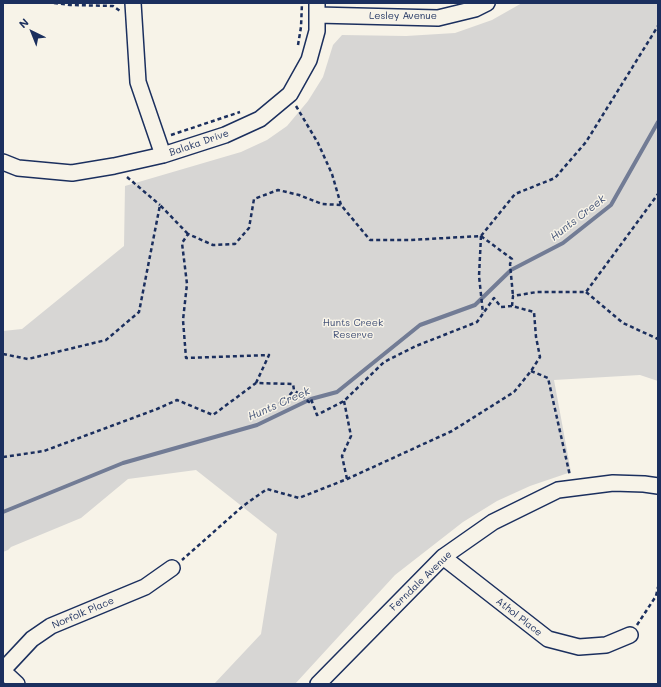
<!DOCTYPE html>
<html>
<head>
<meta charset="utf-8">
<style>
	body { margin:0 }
	#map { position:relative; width:661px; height:687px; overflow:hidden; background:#f7f3e8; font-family:Mali,sans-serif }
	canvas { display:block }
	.frame { position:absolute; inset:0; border:4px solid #1b2f5e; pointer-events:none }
	.north { position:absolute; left:12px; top:12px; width:40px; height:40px; -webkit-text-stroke:3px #f7f3e8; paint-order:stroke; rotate:317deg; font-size:11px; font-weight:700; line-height:16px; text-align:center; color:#1b2f5e }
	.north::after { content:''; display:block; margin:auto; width:14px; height:18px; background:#1b2f5e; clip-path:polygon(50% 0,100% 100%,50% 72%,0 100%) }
</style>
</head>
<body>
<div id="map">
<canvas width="661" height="687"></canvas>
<div class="frame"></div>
<div class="north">N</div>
</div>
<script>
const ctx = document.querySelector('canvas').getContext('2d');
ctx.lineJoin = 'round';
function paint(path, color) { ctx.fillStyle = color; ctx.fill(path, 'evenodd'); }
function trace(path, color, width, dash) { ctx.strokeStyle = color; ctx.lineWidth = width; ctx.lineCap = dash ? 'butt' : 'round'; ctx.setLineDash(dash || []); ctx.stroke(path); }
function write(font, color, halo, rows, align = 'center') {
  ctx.font = font + ' Mali,sans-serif'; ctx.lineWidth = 3; ctx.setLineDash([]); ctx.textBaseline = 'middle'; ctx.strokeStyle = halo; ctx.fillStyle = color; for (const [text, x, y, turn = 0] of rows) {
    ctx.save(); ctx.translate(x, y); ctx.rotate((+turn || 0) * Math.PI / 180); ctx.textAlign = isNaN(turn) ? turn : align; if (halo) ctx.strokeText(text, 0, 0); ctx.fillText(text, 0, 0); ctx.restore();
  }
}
paint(new Path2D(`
	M522,3H658V381L640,375L554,380L571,472L530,486L497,501L463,522L395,575L295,684H214L261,634L277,534L196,470L128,479L81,518L11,547L8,550L3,552V331L22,329L124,246L125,186L241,152L267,140L287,126L308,101L323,77L333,45L342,35L406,36L455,33L492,20Z`), '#d7d6d4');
trace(new Path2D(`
	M3,512L123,463L257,425L311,399L337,392L420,325L475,305L511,270L563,243L611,205L658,122`), '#727c95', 4);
const minor = new Path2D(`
	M133,3L138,82L163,155
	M317,15L438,18L475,9L487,3
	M3,162L18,168L72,173L114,166L163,155L225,135L260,119L290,94L309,60L317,31V3
	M443,557L548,639L579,647L606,645L630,635
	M3,670L32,639L51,626L145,587L172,568
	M3,671L17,684
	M318,684L443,557L493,522L558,490L613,483L644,484L658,486`);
trace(minor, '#1b2f5e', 18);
trace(new Path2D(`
	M54,3L70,5L113,6L120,11
	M298,45L301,27L302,3
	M296,106L318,143L332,174L341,205
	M171,135L240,112
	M127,177L160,205
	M481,236L479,276L483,313
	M481,236L512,259L510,264L513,296
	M586,292L623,323L658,339
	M512,306L513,296L537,292H586L658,194
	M3,354L28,359L106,340L139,312L160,205L188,234
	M531,371L548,378L570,476
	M256,383L269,355L186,358L183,320L187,284L182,243L188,234L213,245L235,244L249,228L254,199L278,190L299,195L322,204L341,205L370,240H410L481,236L515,194L555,178L586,142L658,26
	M344,401L351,436L342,456L347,479
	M261,415L287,398L294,390
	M3,457L44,451L157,409L177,400L213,415L256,383L293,384L294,390L309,402L311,399L317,415L344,401L384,362L416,346L477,322L494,298L501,307L512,306L534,312L536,337L540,357L531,371L514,392L452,431L347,479L299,498L267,489L243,506L182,560
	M637,625L656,596L658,587`), '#1b2f5e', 2.5, [4, 3]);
trace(minor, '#f7f3e8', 15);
write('10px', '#1b2f5e', '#f7f3e8', [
	["Lesley Avenue",403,16],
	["Balaka Drive",199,143,-19],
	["Ferndale Avenue",421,581,-44],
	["Norfolk Place",83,613,-23],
	["Athol Place",519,617,38]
]);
write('10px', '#415076', '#f7f3e8', [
	["Hunts Creek",353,323],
	["Reserve",353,335]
]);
write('italic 11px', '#465679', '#f7f3e8', [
	["Hunts Creek",578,218,-38],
	["Hunts Creek",279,404,-24]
]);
</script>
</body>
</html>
